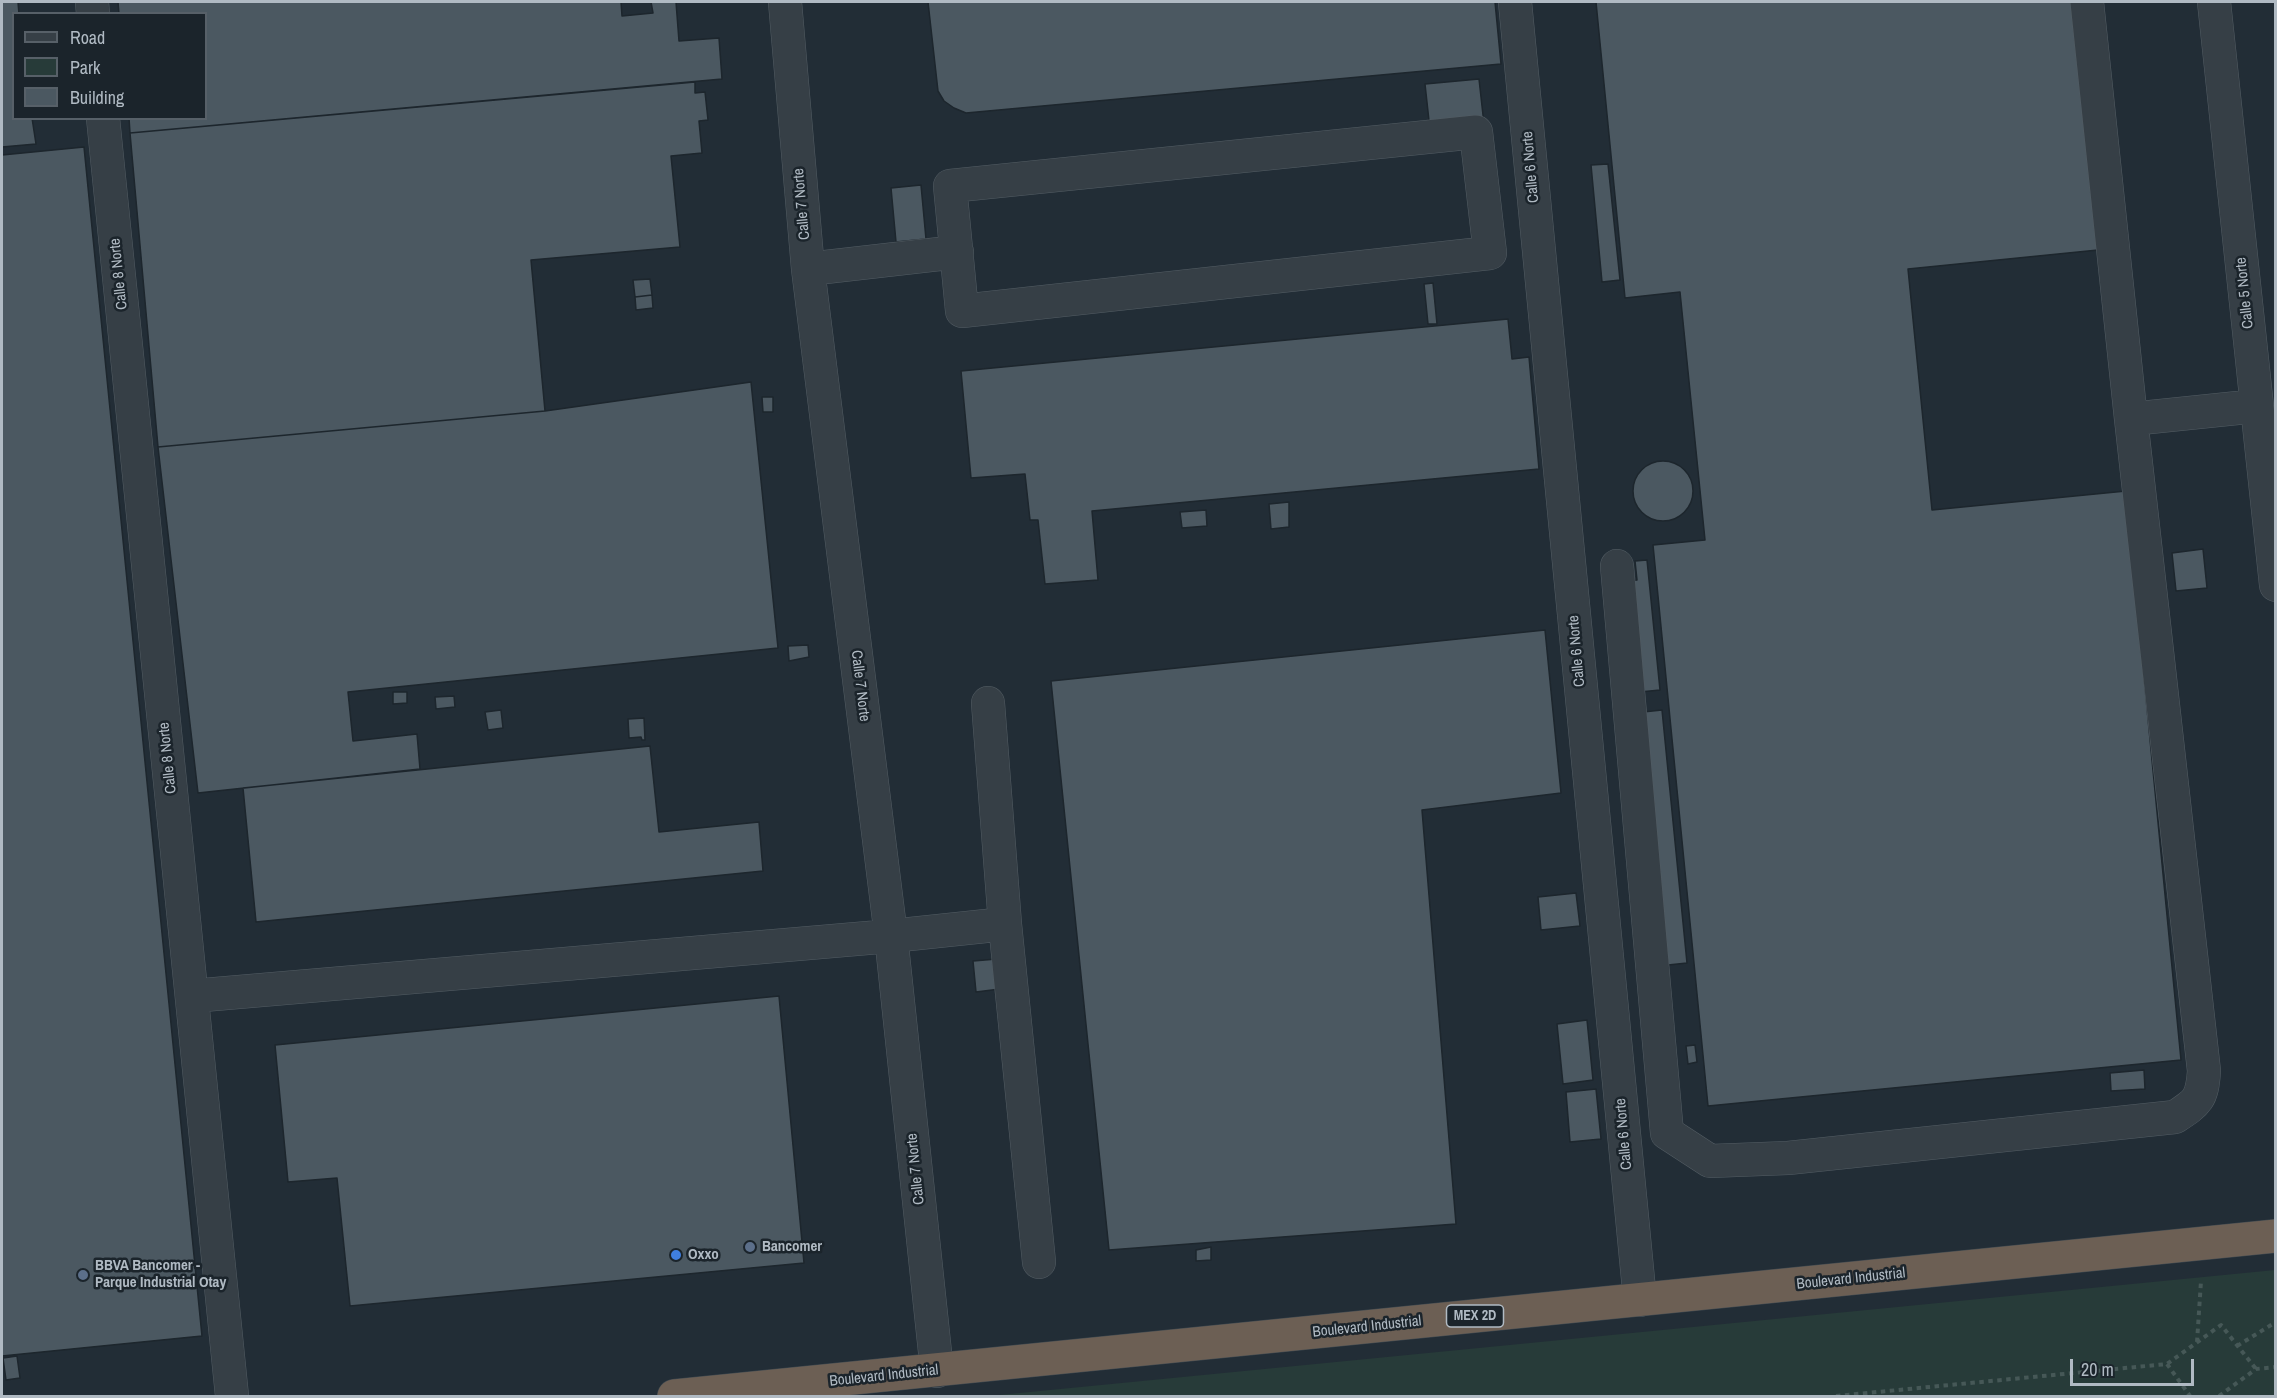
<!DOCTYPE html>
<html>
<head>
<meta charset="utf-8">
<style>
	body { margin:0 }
	#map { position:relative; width:2277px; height:1398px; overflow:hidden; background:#222d36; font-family:"Archivo Narrow",sans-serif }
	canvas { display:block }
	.frame { position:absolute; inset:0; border:3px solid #b0bac3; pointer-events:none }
	.legend { position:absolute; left:12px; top:12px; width:195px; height:108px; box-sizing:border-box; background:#1b242b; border:2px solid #576068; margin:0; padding:8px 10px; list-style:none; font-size:18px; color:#b0bac3 }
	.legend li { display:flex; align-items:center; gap:12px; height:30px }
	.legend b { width:30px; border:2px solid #576068 }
	.scale { position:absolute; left:2070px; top:1359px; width:124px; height:27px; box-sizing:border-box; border:3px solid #b0bac3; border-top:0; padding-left:8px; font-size:18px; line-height:21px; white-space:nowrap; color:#b0bac3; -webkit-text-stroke:4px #1b242b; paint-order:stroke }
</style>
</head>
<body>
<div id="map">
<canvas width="2277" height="1398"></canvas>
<div class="frame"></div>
<ul class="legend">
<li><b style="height:8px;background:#363f46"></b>Road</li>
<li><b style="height:16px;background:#273b39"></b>Park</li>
<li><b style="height:16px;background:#4b5861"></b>Building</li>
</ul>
<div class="scale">20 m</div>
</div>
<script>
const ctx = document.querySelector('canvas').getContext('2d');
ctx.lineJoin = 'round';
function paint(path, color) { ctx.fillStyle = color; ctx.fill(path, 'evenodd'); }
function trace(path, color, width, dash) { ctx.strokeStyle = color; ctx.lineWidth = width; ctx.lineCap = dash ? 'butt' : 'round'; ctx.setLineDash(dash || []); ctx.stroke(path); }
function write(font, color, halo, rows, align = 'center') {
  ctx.font = font + ' "Archivo Narrow",sans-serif'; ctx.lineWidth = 5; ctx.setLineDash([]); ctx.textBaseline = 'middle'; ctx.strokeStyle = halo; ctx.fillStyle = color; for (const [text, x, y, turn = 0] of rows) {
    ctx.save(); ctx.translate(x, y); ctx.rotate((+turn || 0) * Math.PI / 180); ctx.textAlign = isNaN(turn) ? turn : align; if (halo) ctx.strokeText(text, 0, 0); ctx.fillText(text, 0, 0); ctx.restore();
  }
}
paint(new Path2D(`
	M2275,1270V1396H989Z`), '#273b39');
const building = new Path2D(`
	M2,2H18L19,14H14V118H32L36,144L2,147Z
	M118,2H621L622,16L653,13L651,2H676L679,41L719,38L722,79L130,133L129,118H206V14H119Z
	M928,2H1495L1501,64L966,113L954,108L944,101L938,91Z
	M1596,2H2074L2098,250L1908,269L1932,510L2126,491L2181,1060L1708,1106L1653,545L1705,540L1680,292L1625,298Z
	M1479,79L1484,124L1430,130L1425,84Z
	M695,82V93L705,92L708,120L699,121L702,153L671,156L680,247L531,260L545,411L158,447L130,133Z
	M84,147L202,1336L2,1356V155Z
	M1608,164L1620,280L1602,282L1591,165Z
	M921,185L926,239L896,242L891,188Z
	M650,279L652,295L635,297L633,280Z
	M1433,283L1437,324H1428L1424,284Z
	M652,295L653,308L636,310L635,297Z
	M1508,319L1512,359L1529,357L1539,469L1092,511L1098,580L1045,584L1038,520H1030L1025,474L971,478L961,371Z
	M751,382L778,648L348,692L353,741L417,734L420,769L198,793L158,447L545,411Z
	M762,397H773V412H763Z
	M1633 491a30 30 0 1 1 60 0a30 30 0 1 1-60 0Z
	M1289,502V527L1271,529L1269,504Z
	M1206,510L1207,526L1182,528L1180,512Z
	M2203,549L2207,588L2176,591L2172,553Z
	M1647,560L1660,690L1640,692L1629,581L1637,580L1635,561Z
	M1545,630L1561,793L1422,810L1456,1224L1109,1250L1051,681Z
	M808,645L809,657L789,661L788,646Z
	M393,692H407V703L393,704Z
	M454,696L455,707L436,709L435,697Z
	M501,710L503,728L488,730L485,712Z
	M1662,710L1687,963L1668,965L1643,712Z
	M644,718L645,740H642L641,737L629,738L628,719Z
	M650,746L659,832L759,822L763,871L256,922L243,788Z
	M1576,893L1580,926L1541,930L1538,897Z
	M997,959L1000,989L976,992L973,961Z
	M779,996L804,1263L350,1306L337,1178L288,1182L275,1045Z
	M1587,1020L1593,1080L1563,1084L1557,1024Z
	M1695,1045L1697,1062L1688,1064L1686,1046Z
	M2144,1070L2145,1089L2111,1091L2110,1073Z
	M1596,1089L1601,1139L1570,1142L1566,1092Z
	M1211,1247V1260L1196,1261V1250Z
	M17,1356L20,1378L6,1380L3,1358Z`);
paint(building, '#4b5861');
trace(building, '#1d262d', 1.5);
const minor = new Path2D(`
	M92,2L93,14
	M785,2L808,269L891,936L937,1371
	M1515,2L1640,1300
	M2214,2L2276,585
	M103,118L232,1396
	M1476,132L1490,253L962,311L950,186Z
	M808,269L957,252
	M2131,419L2257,406
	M1617,566L1667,1133L1710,1161L1788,1158L2175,1117C2198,1102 2202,1099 2204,1071L2131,419L2087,2
	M988,703L1005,924L1039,1262
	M192,996L891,936L1005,924`);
const highway = new Path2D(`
	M674,1396L2276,1236`);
trace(minor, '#535d64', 34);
trace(highway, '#404a51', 34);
trace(new Path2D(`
	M2197,1342L2201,1281
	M2237,1346L2276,1322
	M2167,1364L2190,1396
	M1836,1396L2167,1364L2221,1325L2256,1369
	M2219,1396L2256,1369L2276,1367`), '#465857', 4, [4.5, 4.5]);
trace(minor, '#363f46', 33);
trace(highway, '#6c5f54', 33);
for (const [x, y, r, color] of [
	[750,1247,6,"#5c6f8a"],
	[676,1255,6,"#3f7fe0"],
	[83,1275,6,"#5c6f8a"]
]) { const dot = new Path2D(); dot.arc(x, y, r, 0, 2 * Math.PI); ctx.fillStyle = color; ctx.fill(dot); trace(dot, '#1b242b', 2); }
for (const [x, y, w] of [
	[1475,1316,57]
]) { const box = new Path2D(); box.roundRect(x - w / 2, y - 11, w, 22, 4.5); ctx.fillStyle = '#1b242b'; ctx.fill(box); trace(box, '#b0bac3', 1.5); }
write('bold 14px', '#b0bac3', null, [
	["MEX 2D",1475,1316]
]);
write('15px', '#b0bac3', '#1b242b', [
	["Calle 6 Norte",1531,167,-95],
	["Calle 7 Norte",802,204,-95],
	["Calle 8 Norte",119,274,-96],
	["Calle 5 Norte",2245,293,-96],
	["Calle 6 Norte",1577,651,-95],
	["Calle 7 Norte",860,686,83],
	["Calle 8 Norte",168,758,-96],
	["Calle 6 Norte",1624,1134,-95],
	["Calle 7 Norte",916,1169,-96],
	["Boulevard Industrial",1851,1279,-6],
	["Boulevard Industrial",1367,1327,-6],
	["Boulevard Industrial",884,1376,-6]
]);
write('bold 15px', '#b0bac3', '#1b242b', [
	["Bancomer",762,1247],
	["Oxxo",688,1255],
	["BBVA Bancomer -",95,1266],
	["Parque Industrial Otay",95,1283]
], 'left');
</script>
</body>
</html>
